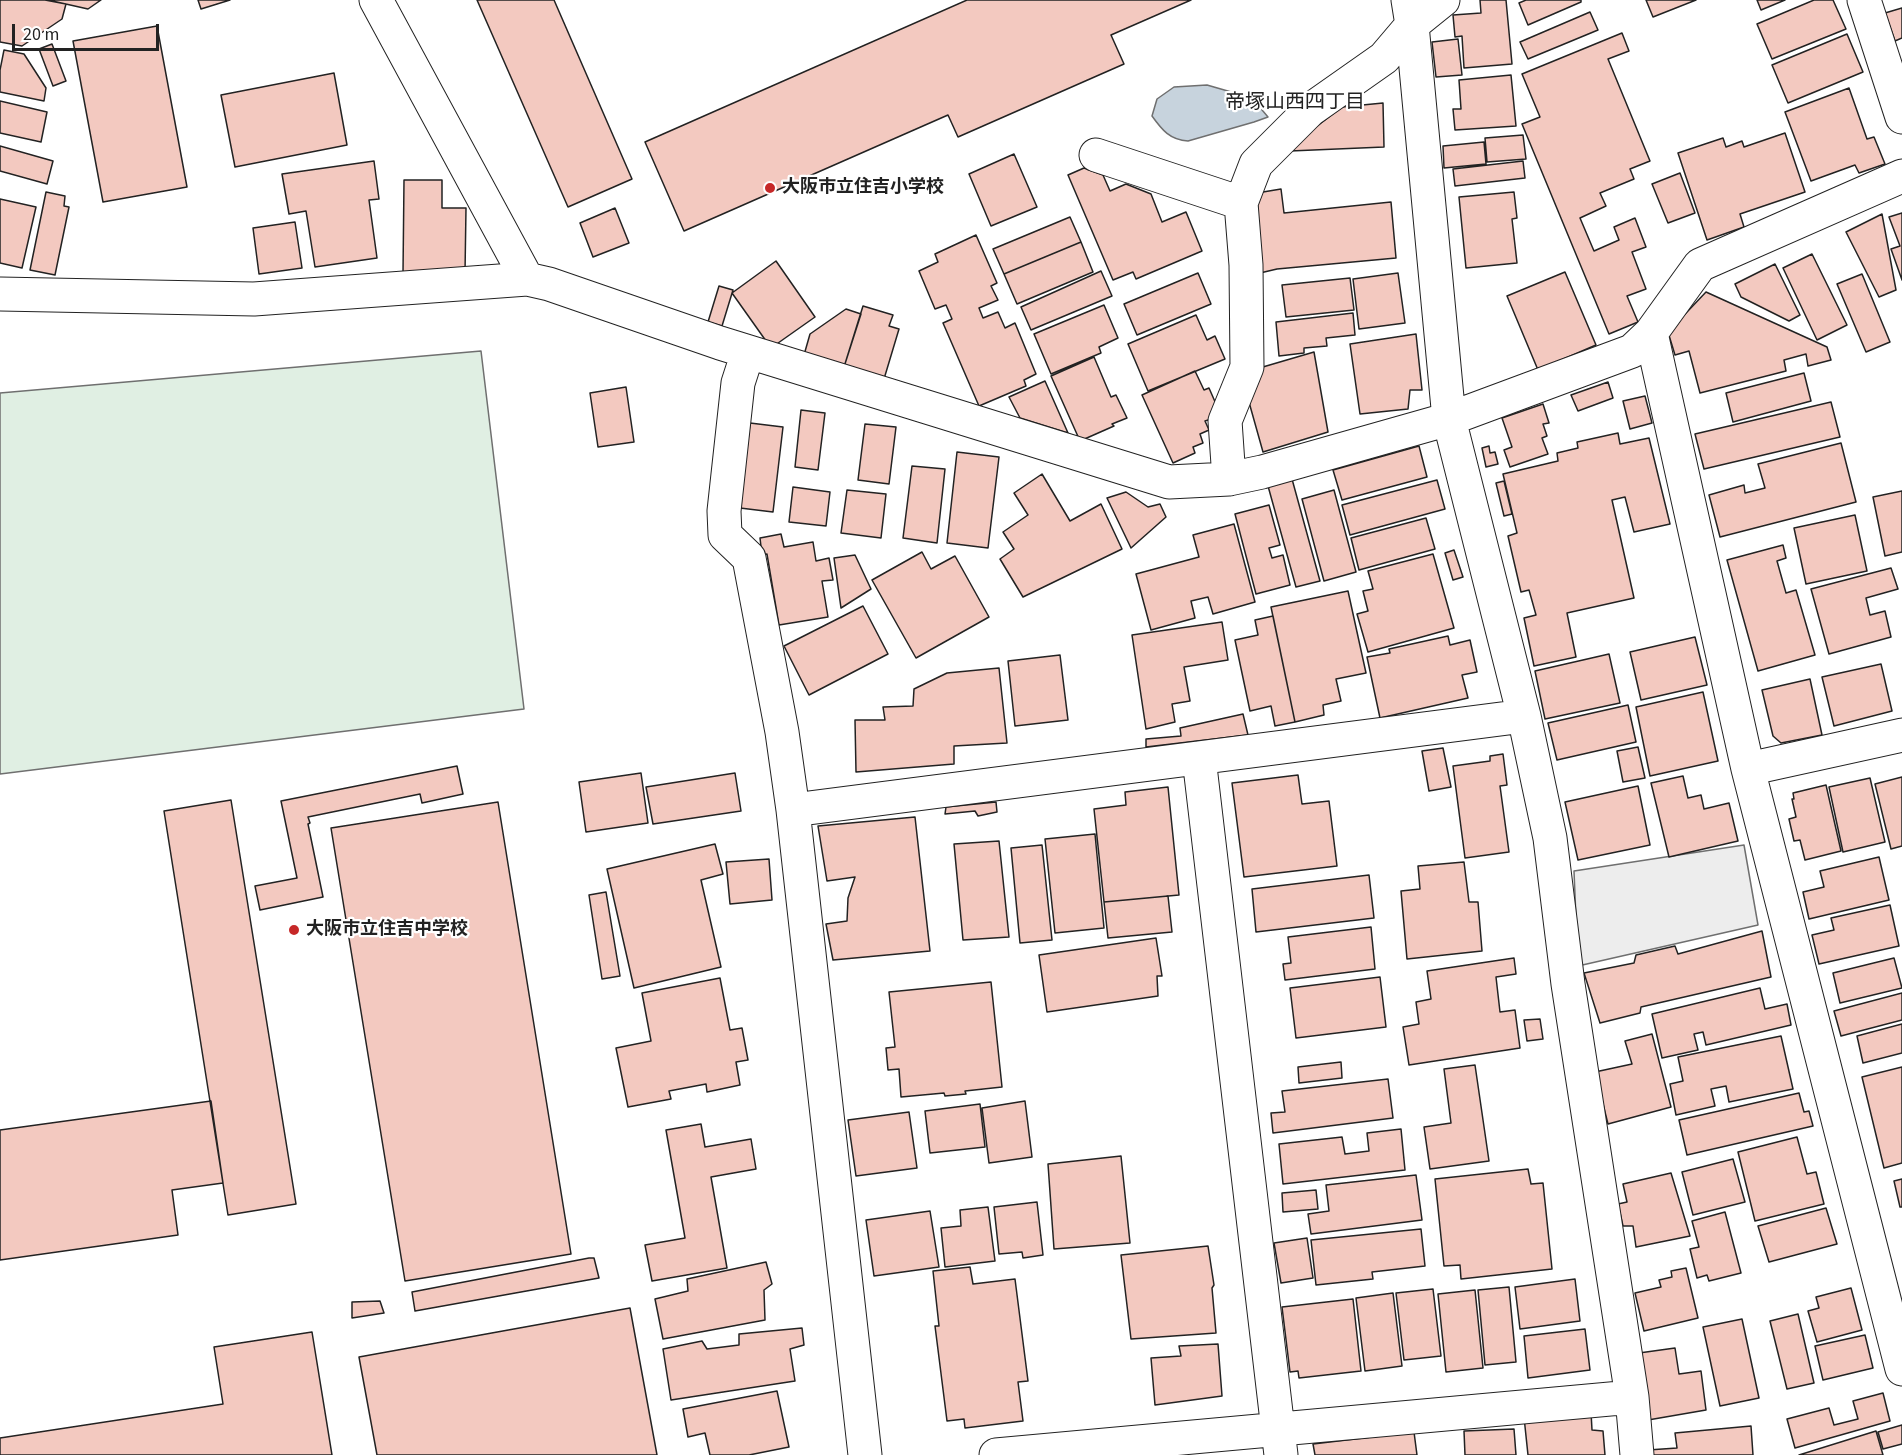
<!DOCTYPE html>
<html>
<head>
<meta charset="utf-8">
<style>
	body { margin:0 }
	#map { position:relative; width:1902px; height:1455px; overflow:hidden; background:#fff; font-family:"Source Sans 3",sans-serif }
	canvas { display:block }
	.scale { position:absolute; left:12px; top:24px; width:147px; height:27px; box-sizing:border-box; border:3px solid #222; border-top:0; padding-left:8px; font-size:18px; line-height:21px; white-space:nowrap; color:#222; -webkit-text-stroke:4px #fff; paint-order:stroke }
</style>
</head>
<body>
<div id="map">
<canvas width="1902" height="1455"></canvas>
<div class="scale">20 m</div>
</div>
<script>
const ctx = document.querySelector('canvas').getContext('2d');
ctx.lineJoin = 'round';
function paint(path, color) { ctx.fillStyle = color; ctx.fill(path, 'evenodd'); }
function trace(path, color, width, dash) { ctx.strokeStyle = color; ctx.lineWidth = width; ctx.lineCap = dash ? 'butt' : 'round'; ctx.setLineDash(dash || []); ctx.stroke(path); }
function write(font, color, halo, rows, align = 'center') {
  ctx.font = font + ' "Source Sans 3","Noto Sans JP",sans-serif'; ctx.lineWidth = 4.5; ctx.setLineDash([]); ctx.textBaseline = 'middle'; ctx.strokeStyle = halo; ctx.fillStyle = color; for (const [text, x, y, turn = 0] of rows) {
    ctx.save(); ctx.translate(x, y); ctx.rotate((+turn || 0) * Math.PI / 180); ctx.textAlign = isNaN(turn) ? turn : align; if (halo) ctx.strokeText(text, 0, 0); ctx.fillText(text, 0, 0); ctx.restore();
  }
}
const green = new Path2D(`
	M481,351L524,709L0,774V393Z`);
paint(green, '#e0efe3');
trace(green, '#6f6f6f', 1.5);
const parking = new Path2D(`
	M1744,845L1758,925L1578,966L1574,871Z`);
paint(parking, '#ededed');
trace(parking, '#6f6f6f', 1.5);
const water = new Path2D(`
	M1207,85L1252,98L1268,117L1254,122L1188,141C1170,140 1162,130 1152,116L1157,99L1174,87Z`);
paint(water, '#c7d3dd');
trace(water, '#6f6f6f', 1.5);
const building = new Path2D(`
	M0,0H45L66,4L62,19L22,46L0,42Z
	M48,0H101L88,9Z
	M198,0H230L201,9Z
	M477,0H554L632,179L568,207Z
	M967,0H1191L1111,35L1124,64L958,137L948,115L684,231L645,142Z
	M1480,0H1506L1512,64L1464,68L1462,36L1455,37L1453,15L1481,13Z
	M1526,0H1581V2L1528,25L1519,3Z
	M1646,0H1696L1653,17Z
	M1757,0H1785L1761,10Z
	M1814,0H1833L1846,29L1772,59L1757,24Z
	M1902,8V38L1895,41L1885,13Z
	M1590,12L1598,30L1528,59L1520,42Z
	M157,26L187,187L103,202L73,41Z
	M1622,33L1629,51L1608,59L1650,161L1630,169L1634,179L1600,193L1606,206L1580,218L1594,251L1619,240L1614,227L1635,218L1646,247L1632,252L1646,289L1627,296L1638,322L1609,334L1522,124L1540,117L1522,74Z
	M1847,34L1863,72L1788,103L1772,65Z
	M1458,39L1462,75L1436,77L1432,42Z
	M52,44L66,81L53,86L39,49Z
	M4,50L24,54L46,88L44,101L0,92V70Z
	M334,73L347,145L235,167L221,95Z
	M1511,75L1516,126L1455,130L1453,109H1461L1459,80Z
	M1849,88L1867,139L1874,137L1885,164L1859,173L1855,165L1811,181L1785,112Z
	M0,101L47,112L41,142L0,133Z
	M1383,103L1384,147L1290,151V147L1342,107Z
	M1785,133L1805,192L1740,214L1744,227L1707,240L1678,153L1723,138L1726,147L1742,141L1744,147Z
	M1523,135L1526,159L1487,162L1485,138Z
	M1484,142L1486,164L1444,168L1443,146Z
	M0,146L53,161L47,184L0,171Z
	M1014,154L1037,207L991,226L969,174Z
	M374,161L379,199L369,200L377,258L315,267L306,211L289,214L282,174Z
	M1523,161L1525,178L1455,186L1453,169Z
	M1084,168L1103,175L1110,191L1126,184L1151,194L1162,222L1186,212L1202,251L1136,279L1133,272L1113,280L1068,175Z
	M1680,173L1695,213L1668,223L1652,184Z
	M404,180H442V208H466L465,273H403Z
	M1281,189L1284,213L1391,202L1396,258L1277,269L1260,273L1257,193Z
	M46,192L65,196L64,206L69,207L55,275L30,270Z
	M1514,192L1517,218L1512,219L1517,263L1466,268L1459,197Z
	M0,199L36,207L22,268L0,263Z
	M615,208L629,243L593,257L580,223Z
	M1902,213V280L1891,249L1900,246L1889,217Z
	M1882,214L1896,290L1879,297L1846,232Z
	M1070,217L1081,242L1004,274L993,249Z
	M295,222L302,268L259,274L253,228Z
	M976,235L997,283L991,286L998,300L979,308L983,318L998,312L1005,328L1015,323L1036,374L1024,380L1026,386L979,406L943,323L952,319L946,305L935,309L919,271L938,262L935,254Z
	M1081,242L1093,272L1017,304L1004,274Z
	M1812,254L1847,325L1817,340L1783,268Z
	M776,261L815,317L771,348L732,293Z
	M1775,264L1800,315L1789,321L1741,297L1735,284Z
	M1101,271L1112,296L1031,330L1021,307Z
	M1565,272L1596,345L1538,370L1507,296Z
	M1198,273L1211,304L1137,335L1124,304Z
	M1398,273L1405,323L1359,329L1353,279Z
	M1862,274L1890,342L1866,352L1837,284Z
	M1350,278L1354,310L1286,317L1282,285Z
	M719,286L733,290L722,326L708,322Z
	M1706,292L1827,347L1831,360L1808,366L1806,354L1784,360L1786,371L1700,393L1689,351L1675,355L1668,332Z
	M1104,305L1118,338L1099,347L1101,353L1051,374L1034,334Z
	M863,306L893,315L889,326L899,329L884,379L844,367Z
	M846,309L861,314L844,367L804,355L810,334Z
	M1353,313L1355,335L1326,338L1327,346L1304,348V353L1279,356L1276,322Z
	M1196,315L1207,340L1215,336L1225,359L1148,391L1128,344Z
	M1416,334L1422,390H1410L1408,409L1360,414L1350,344Z
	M1314,352L1328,432L1263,452L1247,395L1256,369Z
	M1094,357L1111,397L1116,395L1127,418L1112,424L1114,426L1080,441L1051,376Z
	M1195,371L1204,390L1209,388L1216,404L1211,419L1205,421L1209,430L1200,434L1203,443L1193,447L1195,453L1173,463L1142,395Z
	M1804,373L1811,401L1733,422L1726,393Z
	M1045,381L1068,433L1020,418L1009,397Z
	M1608,382L1613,398L1578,411L1571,395Z
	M626,387L634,442L598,447L590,393Z
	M1645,396L1652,423L1630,429L1623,401Z
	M1831,402L1840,437L1704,469L1695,434Z
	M1543,404L1549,423L1543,424L1547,436L1542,438L1548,454L1510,467L1504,450L1512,447L1502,418Z
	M801,410L825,413L818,470L795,467Z
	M750,423L783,427L773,512L740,508Z
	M865,424L896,427L889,484L858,480Z
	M1618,433L1620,444L1649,438L1670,524L1634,532L1625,497L1612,500L1634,598L1567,613L1576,657L1534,666L1524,618L1536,615L1529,590L1521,592L1508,536L1517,533L1503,474L1558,461L1557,453L1578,448L1577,442Z
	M1841,443L1856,502L1720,537L1709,495L1744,485L1745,493L1765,488L1758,464Z
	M1419,446L1427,477L1342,500L1333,470Z
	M1489,446L1490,453L1495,452L1498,464L1486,467L1482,448Z
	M957,452L999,457L988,548L947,543Z
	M912,466L945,469L937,543L903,538Z
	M1042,474L1070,521L1101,504L1122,549L1023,597L1000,559L1014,549L1003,532L1028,515L1014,493Z
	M1292,479L1320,581L1296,587L1268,486Z
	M1437,480L1445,509L1350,535L1342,505Z
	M1504,481L1512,514L1504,516L1496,483Z
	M793,487L830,492L826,526L789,522Z
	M847,490L886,494L881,538L841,533Z
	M1334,490L1356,572L1324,581L1302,499Z
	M1902,491V552L1885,556L1873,497Z
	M1126,492L1148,507L1160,504L1166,517L1131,548L1107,498Z
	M1269,505L1280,545L1269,548L1272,558L1283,555L1290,585L1256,594L1235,514Z
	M1855,515L1867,571L1806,584L1794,528Z
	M1426,518L1435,549L1359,570L1351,538Z
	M1234,524L1255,602L1213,614L1208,597L1191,601L1195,618L1151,630L1136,574L1199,557L1193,535Z
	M781,534L784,547L813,542L816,561L829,558L833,580L822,581L828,617L779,625L767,554L762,555L760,538Z
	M1783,545L1786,558L1777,561L1786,593L1796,590L1815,655L1758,671L1727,560Z
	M1454,550L1463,577L1453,580L1445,553Z
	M922,552L931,569L955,556L989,617L916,658L872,580Z
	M1433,554L1454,628L1368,652L1357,614L1368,611L1363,591L1373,589L1368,571Z
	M855,555L871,589L841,608L834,558Z
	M1891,568L1898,589L1866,598L1870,615L1885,611L1891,637L1829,654L1811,589Z
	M1348,591L1366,673L1336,679L1341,701L1323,705L1324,715L1295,722L1271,607Z
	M863,606L888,654L809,695L784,646Z
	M1273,616L1295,722L1275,726L1271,706L1250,711L1235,640L1258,635L1255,620Z
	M1222,622L1228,660L1184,667L1190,701L1172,704L1175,722L1146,729L1132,635Z
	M1448,636L1450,645L1470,640L1477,672L1462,675L1468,698L1380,718L1367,657L1390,653L1389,649Z
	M1695,637L1707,685L1641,700L1630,652Z
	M1609,654L1620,703L1545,719L1535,671Z
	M1060,655L1068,720L1015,726L1008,661Z
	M1881,664L1892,711L1834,726L1822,677Z
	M999,668L1007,743L954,746V764L856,772L855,720H885L883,707L913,706L914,689L947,673Z
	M1810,679L1822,735L1781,743L1773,736L1762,690Z
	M1703,692L1718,761L1650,776L1636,707Z
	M1628,705L1636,742L1557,760L1548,723Z
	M1243,714L1248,735L1146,747V739L1181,736L1180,728Z
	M1638,747L1645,778L1623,782L1617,751Z
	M1443,748L1451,787L1429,791L1422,751Z
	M1503,754L1507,785L1500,786L1509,852L1465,858L1453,766L1490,761V756Z
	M457,766L463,794L422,803L420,794L308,817L310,823L308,824L323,897L260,910L255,886L297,878L281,801Z
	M641,773L648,823L586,832L579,782Z
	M735,773L741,811L653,824L646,787Z
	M1298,775L1302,804L1329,801L1337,866L1244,877L1232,783Z
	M1683,776L1688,798L1701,795L1704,809L1729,803L1738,841L1669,857L1651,783Z
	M1902,777V846L1891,849L1875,784Z
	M1870,778L1885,842L1843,852L1829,787Z
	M1826,785L1841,851L1805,860L1800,840L1794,841L1789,819L1796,817L1792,799H1794L1793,793Z
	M1638,786L1650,845L1578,860L1565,802Z
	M1168,787L1179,895L1104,902L1094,809L1126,805L1125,792Z
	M231,800L296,1204L228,1215L164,811Z
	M498,802L571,1254L405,1281L331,828Z
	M996,802L997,812L978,816L975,811L945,814L946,807Z
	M915,817L930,951L833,960L826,924L847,921L848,898L855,877L827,881L818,826Z
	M1095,834L1104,928L1055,933L1045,839Z
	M999,841L1009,937L963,940L954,844Z
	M715,844L723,874L701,880L721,967L634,988L607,869Z
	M1042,845L1052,940L1020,943L1011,848Z
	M1879,857L1889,900L1809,919L1803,892L1824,887L1820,871Z
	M769,859L772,900L730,904L726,862Z
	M1464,862L1469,902H1478L1482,951L1407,959L1401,891L1420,889L1418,866Z
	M1369,875L1374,918L1256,932L1252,889Z
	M606,892L620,976L602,979L589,895Z
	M1168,896L1172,932L1108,938L1104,902Z
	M1890,905L1899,946L1819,964L1812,935L1834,930L1831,918Z
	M1371,927L1375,969L1285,980L1283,964L1291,963L1288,937Z
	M1762,931L1771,977L1641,1007L1640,1013L1600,1023L1584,973L1634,963L1636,955L1675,946L1678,954Z
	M1156,938L1162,976H1157L1158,996L1047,1012L1039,955Z
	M1514,958L1516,974L1496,977L1500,1012L1515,1010L1520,1048L1409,1065L1403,1027L1419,1024L1416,1002L1431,999L1427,971Z
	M1894,958L1902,988L1840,1003L1833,973Z
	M1380,977L1386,1027L1296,1038L1290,988Z
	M720,978L730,1030L742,1028L748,1060L736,1062L740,1085L707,1092L706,1084L669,1091L671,1099L628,1107L616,1048L651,1041L642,993Z
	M991,982L1002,1087L965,1091L966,1094L945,1096L944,1093L901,1097L899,1069L888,1070L886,1048L895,1047L889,992Z
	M1760,988L1765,1009L1787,1004L1791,1025L1706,1045L1703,1032L1694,1034L1698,1050L1662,1058L1652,1014Z
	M1902,993V1020L1841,1036L1834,1011Z
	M1540,1019L1543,1039L1527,1041L1524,1020Z
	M1902,1024V1053L1863,1063L1857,1036Z
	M1652,1034L1671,1107L1608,1124L1595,1072L1632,1064L1625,1041Z
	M1781,1036L1793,1089L1729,1102L1726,1086L1711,1089L1715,1106L1676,1115L1670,1084L1683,1081L1678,1057Z
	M1341,1062L1342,1078L1299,1083L1298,1067Z
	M1475,1065L1489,1161L1430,1169L1424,1127L1451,1123L1444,1069Z
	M1902,1067V1163L1884,1168L1862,1077Z
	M1388,1079L1393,1118L1273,1133L1271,1113L1285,1112L1282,1091Z
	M1799,1093L1804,1112L1809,1111L1813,1126L1687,1155L1679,1120Z
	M211,1101L223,1183L172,1190L178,1235L0,1260V1130Z
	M1025,1101L1032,1157L989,1163L982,1108Z
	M980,1104L985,1147L930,1153L925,1111Z
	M909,1112L917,1168L856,1176L848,1120Z
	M701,1124L705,1147L751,1139L756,1169L711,1177L727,1268L652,1281L645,1245L685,1238L666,1130Z
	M1401,1129L1405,1170L1283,1184L1279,1144L1342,1137L1345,1154L1369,1151L1367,1133Z
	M1797,1137L1807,1174L1816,1172L1824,1204L1755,1221L1738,1152Z
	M1121,1156L1130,1243L1054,1249L1048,1164Z
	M1733,1159L1745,1202L1693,1215L1682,1172Z
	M1528,1169L1531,1184L1543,1183L1552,1269L1461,1279L1460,1265L1444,1266L1435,1179Z
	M1671,1173L1690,1236L1636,1247L1633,1226H1623L1618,1204L1627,1202L1623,1184Z
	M1416,1175L1422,1220L1311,1234L1308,1214L1329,1211L1326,1185Z
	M1902,1179V1207H1900L1894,1181Z
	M1316,1190L1318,1209L1283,1212L1282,1193Z
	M1037,1202L1043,1255L1023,1258L1022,1252L999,1254L994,1207Z
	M988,1207L995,1261L945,1267L941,1228L961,1226L960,1210Z
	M1826,1208L1837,1244L1769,1262L1758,1226Z
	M930,1211L939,1267L874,1276L866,1220Z
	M1725,1212L1741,1273L1709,1281L1707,1275L1697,1278L1690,1249L1699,1247L1692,1221Z
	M1421,1229L1425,1266L1372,1272L1373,1279L1316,1285L1311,1240Z
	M1307,1238L1313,1278L1281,1283L1274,1243Z
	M1208,1246L1214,1285L1212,1288L1216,1333L1131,1339L1121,1255Z
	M589,1258H594L599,1278L415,1311L412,1292Z
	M766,1262L772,1284L764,1290L765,1320L663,1339L655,1299L688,1291L687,1279Z
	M970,1267L973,1284L1015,1279L1028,1381L1018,1382L1023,1421L965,1428L964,1419L947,1421L935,1326H939L933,1271Z
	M1686,1268L1698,1318L1644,1331L1635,1293L1661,1287L1659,1280L1672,1277L1671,1271Z
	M1575,1279L1580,1321L1520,1329L1515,1287Z
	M1509,1287L1516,1362L1485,1365L1478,1290Z
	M1851,1288L1862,1330L1817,1342L1808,1311L1819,1308L1816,1297Z
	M1433,1289L1441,1356L1404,1360L1396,1293Z
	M1475,1290L1483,1368L1446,1372L1438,1294Z
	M1393,1293L1402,1366L1365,1371L1356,1298Z
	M1353,1299L1361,1371L1299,1378L1298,1371L1290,1372L1282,1307Z
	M380,1301L384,1313L352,1318V1302Z
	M630,1308L657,1455H377L359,1357Z
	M1798,1314L1814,1383L1787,1389L1770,1321Z
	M1742,1319L1759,1398L1720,1406L1703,1327Z
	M802,1328L804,1345L790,1349L795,1381L671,1400L663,1349L702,1341L707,1349L739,1345V1334Z
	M1585,1329L1590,1370L1528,1378L1524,1336Z
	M312,1332L332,1455H0V1438L223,1404L214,1347Z
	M1865,1335L1873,1368L1823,1380L1815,1346Z
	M1218,1344L1222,1396L1155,1405L1151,1358L1181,1356L1179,1346Z
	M1675,1348L1679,1374L1701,1371L1706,1410L1648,1420L1639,1353Z
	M777,1391L789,1447L749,1455H710L705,1433L688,1437L683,1409Z
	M1883,1393L1890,1421L1795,1448L1787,1419L1829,1408L1834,1425L1858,1419L1853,1401Z
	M1591,1412L1592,1430L1603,1431L1605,1455H1528L1524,1417Z
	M1902,1425V1444L1883,1449L1878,1432Z
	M1751,1426L1753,1455H1649L1648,1450L1677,1448L1675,1433Z
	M1514,1429L1516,1455H1465L1464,1431Z
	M1876,1431L1883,1455H1799Z
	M1414,1432L1417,1455H1315L1313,1444Z`);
paint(building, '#f3c9c0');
trace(building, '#222', 1.5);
const minor = new Path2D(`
	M376,0L527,279L549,284L720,343L1169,482L1229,479L1262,472L1449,419L1632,351L1651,333L1700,265L1902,176
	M1408,0L1412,25L1449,419L1524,716L1550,838L1568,984L1632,1397L1637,1455
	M1864,0L1902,117
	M1096,155L1241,203
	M0,294L254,299L527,279
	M1651,333L1748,769L1902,1369
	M748,352L738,383L724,511L725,535L749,558L782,732L793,810L865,1455
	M1229,479L1225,421L1247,367L1246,265L1241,203L1256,164L1310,110L1384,58L1412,25L1443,0
	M1199,758L1281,1455
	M1748,769L1902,735
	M793,810L1524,716
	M996,1455L1632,1397`);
trace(minor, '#222', 35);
trace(minor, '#fff', 33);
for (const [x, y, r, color] of [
	[770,188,6,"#c62828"],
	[294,930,6,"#c62828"]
]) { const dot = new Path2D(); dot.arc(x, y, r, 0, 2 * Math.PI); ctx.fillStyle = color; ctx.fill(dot); trace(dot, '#fff', 2); }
write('bold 18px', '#222', '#fff', [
	["大阪市立住吉小学校",782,188],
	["大阪市立住吉中学校",306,930]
], 'left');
write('20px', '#222', '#fff', [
	["帝塚山西四丁目",1295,104]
]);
</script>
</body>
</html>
